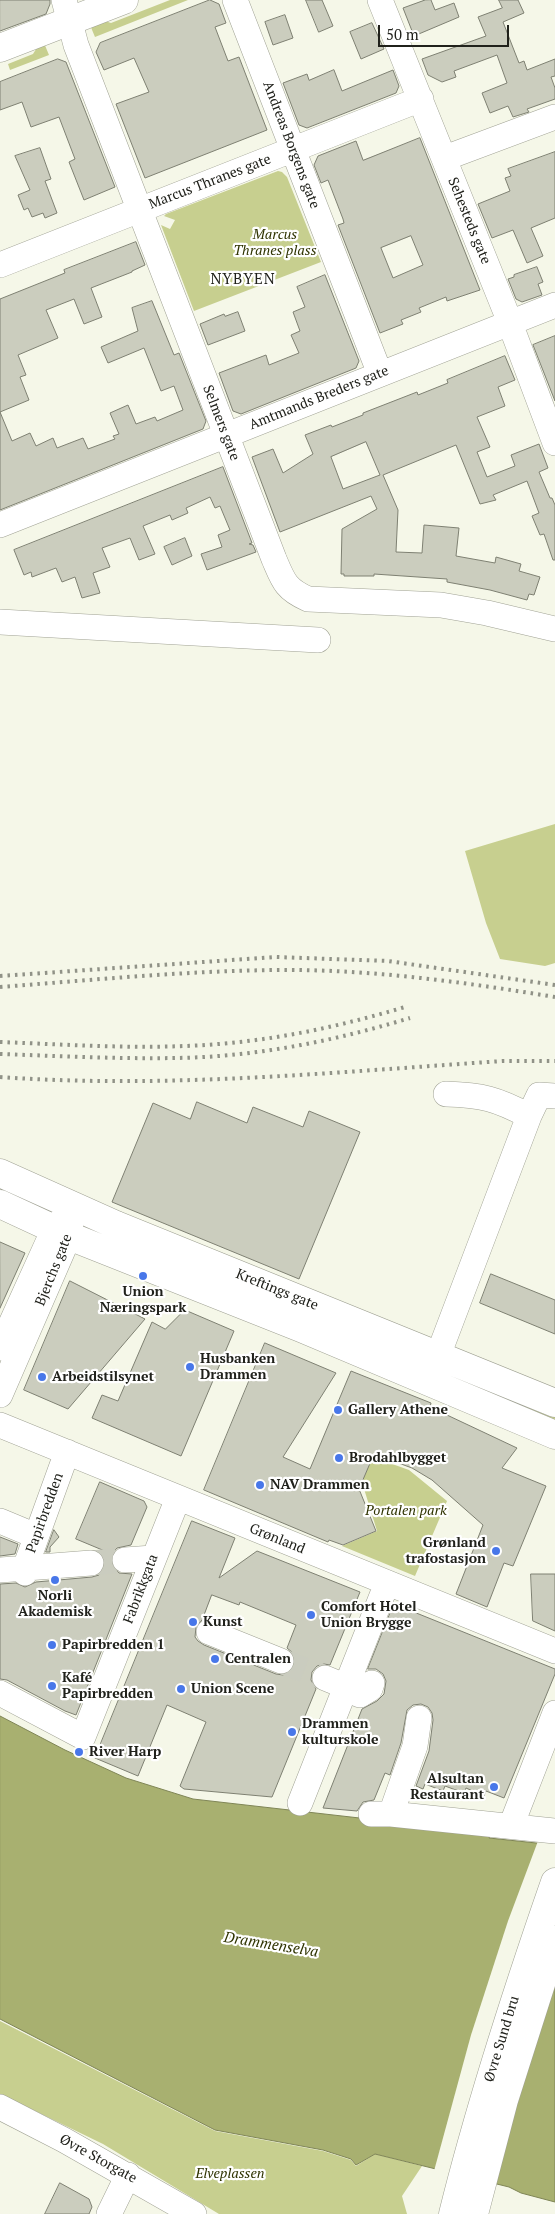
<!DOCTYPE html>
<html>
<head>
<meta charset="utf-8">
<style>
	body { margin:0 }
	#map { position:relative; width:555px; height:2214px; overflow:hidden; background:#f5f7e8; font-family:"PT Serif",serif }
	canvas { display:block }
	.scale { position:absolute; left:378px; top:25px; width:131px; height:22px; box-sizing:border-box; border:2px solid #20211b; border-top:0; padding-left:6px; font-size:15px; line-height:18px; white-space:nowrap; color:#20211b; -webkit-text-stroke:4px #fff; paint-order:stroke }
</style>
</head>
<body>
<div id="map">
<canvas width="555" height="2214"></canvas>
<div class="scale">50 m</div>
</div>
<script>
const ctx = document.querySelector('canvas').getContext('2d');
ctx.lineJoin = 'round';
function paint(path, color) { ctx.fillStyle = color; ctx.fill(path, 'evenodd'); }
function trace(path, color, width, dash) { ctx.strokeStyle = color; ctx.lineWidth = width; ctx.lineCap = dash ? 'butt' : 'round'; ctx.setLineDash(dash || []); ctx.stroke(path); }
function write(font, color, halo, rows, align = 'center') {
  ctx.font = font + ' "PT Serif",serif'; ctx.lineWidth = 4.5; ctx.setLineDash([]); ctx.textBaseline = 'middle'; ctx.strokeStyle = halo; ctx.fillStyle = color; for (const [text, x, y, turn = 0] of rows) {
    ctx.save(); ctx.translate(x, y); ctx.rotate((+turn || 0) * Math.PI / 180); ctx.textAlign = isNaN(turn) ? turn : align; if (halo) ctx.strokeText(text, 0, 0); ctx.fillText(text, 0, 0); ctx.restore();
  }
}
paint(new Path2D(`
	M170,0H188L95,37L90,25L105,21L111,23Z
	M44,43L49,55L10,70L8,64L33,54L38,46Z
	M278,171L282,172L287,177L321,262L194,311L161,225L170,229L175,220L164,216L166,214Z
	M555,824V963L545,966L500,959L486,923L465,851Z
	M471,1381L555,1415V1426L467,1389Z
	M370,1456L409,1470L447,1501L415,1576L342,1546L377,1531L361,1479Z
	M0,2021L215,2131L323,2151L351,2160L356,2166L375,2154L422,2166L402,2196L407,2214H219L103,2144L0,2094Z`), '#c7cf8f');
const water = new Path2D(`
	M0,1716L65,1750L126,1778L193,1799L491,1833L489,1838L555,1845V2202L521,2193L509,2187L375,2154L356,2165L351,2159L323,2150L215,2130L0,2019Z`);
paint(water, '#a8b070');
trace(water, '#7f8556', 1);
paint(new Path2D(`
	M538,1841L555,1843V1968L490,2185L434,2171L471,2035L508,1921Z`), '#f5f7e8');
const building = new Path2D(`
	M0,0H50V4L46,14L0,31Z
	M210,0L219,4L226,23L215,27L228,61L239,57L267,130L145,178L116,104L149,92L134,58L104,70L96,52L100,43Z
	M306,0H322L333,26L319,32Z
	M431,0L435,10L454,3L459,17L414,36L403,8L425,0Z
	M499,0H518L524,13L503,22L519,63L524,61L527,70L555,59V76L551,77L555,88V99L527,109L529,112L513,117L508,106L490,113L482,93L507,83L497,55L454,71L456,77L442,82L428,75L422,59L486,36L478,17L502,8Z
	M285,15L293,38L273,45L265,22Z
	M372,23L384,49L361,59L350,32Z
	M58,59L66,62L115,187L84,200L69,162L75,159L59,117L31,127L22,102L0,110V82Z
	M334,70L342,91L393,70L399,86L396,93L307,128L299,125L283,83L307,74L309,80Z
	M420,138L480,290L447,301L446,297L419,308L421,312L401,320L403,324L380,333L338,225L344,223L343,219L328,180L321,183L314,165L318,156L356,141L363,160ZM411,236L423,265L393,278L381,248Z
	M40,148L51,179L45,181L57,213L45,218L43,213L32,217L28,208L24,210L18,195L30,190L15,156Z
	M555,152V218L531,228L543,256L527,263L513,230L492,238L478,204L510,191L505,178L511,176L508,169Z
	M136,242L145,265L132,271V272L91,288L102,317L84,324L74,299L46,310L58,338L18,355L26,375L20,377L29,400L0,412V299L65,273L64,270Z
	M537,267L543,282L538,284L542,295L522,302L516,299L508,279L514,277V275Z
	M325,275L359,361L356,368L241,414L233,411L219,373L266,355L269,365L299,353L291,335L300,331L293,312L305,307L297,287Z
	M152,301L174,355L179,353L206,421L203,429L0,510V412L12,441L30,433L36,446L53,438L57,448L83,438L88,449L115,439L113,436L119,434L110,413L128,405L136,424L155,417L157,421L183,410L174,386L161,391L144,348L108,363L101,347L138,331L132,308Z
	M238,312L245,331L208,345L200,324L224,314L225,316Z
	M555,336V401L533,345Z
	M505,356L515,380L498,387L505,406L477,417L490,447L477,452L487,477L515,466L511,455L539,444L548,468L539,472L550,498H552L555,505V560H553L544,534L540,535L532,516L539,513L527,481L493,495L496,500L480,504L456,445L383,475L398,510L396,552L422,553L424,525L459,528L456,556L495,563L496,557L521,564L519,571L540,577L534,595L529,594L527,600L490,590L447,582V579L374,574V576H344V574H341L342,529L377,509L371,496L280,532L252,457L273,449L283,473L313,454L305,435L331,425L332,427L363,415V413L417,392L418,395L448,383L447,380ZM366,442L380,475L343,489L331,457Z
	M223,467L252,543L249,544L253,545L256,552L207,570L201,554L222,547L218,535L230,530L220,506L215,508L210,497L186,508L188,513L172,520L170,515L143,526L155,554L139,560L130,538L102,548L110,567L93,573L100,593L82,598L75,577L62,582L56,568L32,577L31,572L24,575L14,550Z
	M185,538L192,556L172,565L164,547Z
	M197,1102L247,1123L253,1107L303,1127L309,1111L360,1132L299,1279L112,1202L153,1103L190,1119Z
	M0,1242L25,1253L0,1308Z
	M491,1274L555,1300V1334L480,1303Z
	M70,1281L145,1319L68,1409L24,1390Z
	M185,1310L234,1331L181,1456L92,1418L102,1395L118,1401L152,1322L165,1329Z
	M265,1343L336,1373L283,1457L310,1469L351,1371L431,1403L430,1407L517,1448L502,1468L546,1486L513,1566L504,1563L487,1607L456,1594L483,1525L432,1480L412,1468L374,1454L359,1489L376,1531L343,1545L329,1540L328,1542L204,1490Z
	M100,1482L144,1501L147,1507L131,1545L117,1548L112,1554L76,1539Z
	M192,1521L235,1538L219,1578L257,1551L360,1592L330,1665L324,1664L317,1666L312,1672L311,1680L316,1689L272,1797L184,1789L180,1786L206,1722L167,1705L138,1776L95,1758ZM212,1595L239,1605L240,1602L296,1625L287,1648L293,1653L295,1659L294,1667L290,1672L283,1675L276,1674L204,1645L198,1641L195,1637L196,1627L202,1620Z
	M54,1530L59,1537L50,1547V1552H46Z
	M0,1537L18,1544L15,1554L0,1556Z
	M112,1564L119,1573L132,1574L76,1715L65,1711L7,1680L0,1679V1584L16,1583L25,1587L36,1582L92,1577L99,1575L105,1565Z
	M531,1574H555V1631L533,1621Z
	M394,1604L555,1669V1674L504,1798L486,1791L484,1796L466,1788L464,1793L445,1786L443,1791L425,1784L423,1789L416,1786L429,1751L433,1720L432,1713L428,1707L421,1704L413,1705L407,1710L401,1743L390,1775L385,1773L374,1800L363,1802L357,1811L323,1808L362,1709L377,1701L384,1694L386,1681L383,1674L376,1669H368Z
	M60,2183L89,2199L92,2207L89,2214H45Z`);
paint(building, '#cbcdbe');
trace(building, '#7e8072', 1);
trace(new Path2D(`
	M91,1563L125,1560
	M281,1661L325,1678`), '#caccbf', 25, [25, 12]);
const minor = new Path2D(`
	M64,0L76,45L274,559C283,580 285,589 308,599L441,605L487,613L555,629
	M235,0L380,374
	M380,0L505,310L555,443
	M445,158L555,117
	M0,265L421,99
	M0,525L555,305
	M0,622L318,640
	M529,1116L539,1095L555,1096
	M0,1348L54,1229L67,1214
	M431,1374L529,1116C497,1099 482,1095 446,1094
	M0,1395L69,1236L72,1215
	M0,1425L555,1651
	M0,1521L36,1536
	M125,1560L153,1558
	M0,1570L91,1563
	M25,1573V1568L67,1452
	M209,1632L281,1661
	M325,1678L347,1687
	M346,1689L360,1695L370,1689L372,1683
	M0,1693L83,1737L178,1498
	M300,1803L387,1583
	M371,1814H391L555,1831
	M391,1814L415,1746L419,1718
	M511,1826L555,1713
	M0,2107L64,2140L194,2214
	M109,2214L128,2175`);
const major = new Path2D(`
	M0,48L124,0
	M0,1173L116,1225L555,1403
	M0,1204L69,1236L301,1328L555,1435
	M453,2214C481,2101 517,1991 555,1882
	M474,2214L504,2100L555,1940`);
trace(minor, '#a0a294', 26);
trace(major, '#a0a294', 29);
trace(minor, '#fff', 25);
trace(major, '#fff', 28);
trace(new Path2D(`
	M0,976L276,957L388,961L555,985
	M0,987C92,980 184,971 276,970C370,969 463,982 555,997
	M0,1042C79,1045 160,1051 239,1042C296,1036 351,1023 405,1007
	M0,1054C58,1056 117,1059 175,1058C255,1057 334,1041 410,1018
	M0,1077C168,1089 335,1072 503,1061H555`), '#909287', 4, [2.5, 5]);
for (const [x, y, r, color] of [
	[143,1276,5,"#4877e9"],
	[190,1367,5,"#4877e9"],
	[42,1377,5,"#4877e9"],
	[338,1410,5,"#4877e9"],
	[339,1458,5,"#4877e9"],
	[260,1485,5,"#4877e9"],
	[496,1551,5,"#4877e9"],
	[55,1580,5,"#4877e9"],
	[311,1615,5,"#4877e9"],
	[193,1622,5,"#4877e9"],
	[52,1645,5,"#4877e9"],
	[215,1659,5,"#4877e9"],
	[52,1686,5,"#4877e9"],
	[181,1689,5,"#4877e9"],
	[292,1732,5,"#4877e9"],
	[79,1752,5,"#4877e9"],
	[494,1787,5,"#4877e9"]
]) { const dot = new Path2D(); dot.arc(x, y, r, 0, 2 * Math.PI); ctx.fillStyle = color; ctx.fill(dot); trace(dot, '#fff', 2); }
write('14px', '#20211b', '#fff', [
	["Andreas Borgens gate",291,145,69],
	["Marcus Thranes gate",210,182,-21],
	["Sehesteds gate",469,221,68],
	["Amtmands Breders gate",319,398,-22],
	["Selmers gate",221,423,69],
	["Bjerchs gate",54,1270,-68],
	["Kreftings gate",277,1290,22],
	["Papirbredden",45,1513,-70],
	["Grønland",277,1539,22],
	["Fabrikkgata",141,1589,-69],
	["Øvre Sund bru",502,2039,-73],
	["Øvre Storgate",98,2159,29]
]);
write('italic 14px', '#2f3300', '#fff', [
	["Marcus",275,235],
	["Thranes plass",275,251],
	["Portalen park",406,1511],
	["Elveplassen",230,2174]
]);
write('bold 14px', '#20211b', '#fff', [
	["Union",143,1292,"center"],
	["Næringspark",143,1308,"center"],
	["Husbanken",200,1359],
	["Drammen",200,1375],
	["Arbeidstilsynet",52,1377],
	["Gallery Athene",348,1410],
	["Brodahlbygget",349,1458],
	["NAV Drammen",270,1485],
	["Grønland",486,1543,"right"],
	["trafostasjon",486,1559,"right"],
	["Norli",55,1596,"center"],
	["Akademisk",55,1612,"center"],
	["Comfort Hotel",321,1607],
	["Union Brygge",321,1623],
	["Kunst",203,1622],
	["Papirbredden 1",62,1645],
	["Centralen",225,1659],
	["Kafé",62,1678],
	["Papirbredden",62,1694],
	["Union Scene",191,1689],
	["Drammen",302,1724],
	["kulturskole",302,1740],
	["River Harp",89,1752],
	["Alsultan",484,1779,"right"],
	["Restaurant",484,1795,"right"]
], 'left');
ctx.letterSpacing = '1px';
write('15px', '#20211b', '#fff', [
	["NYBYEN",243,280]
]);
ctx.letterSpacing = '0px';
write('italic 15px', '#2f3300', '#fff', [
	["Drammenselva",271,1945,9]
]);
</script>
</body>
</html>
